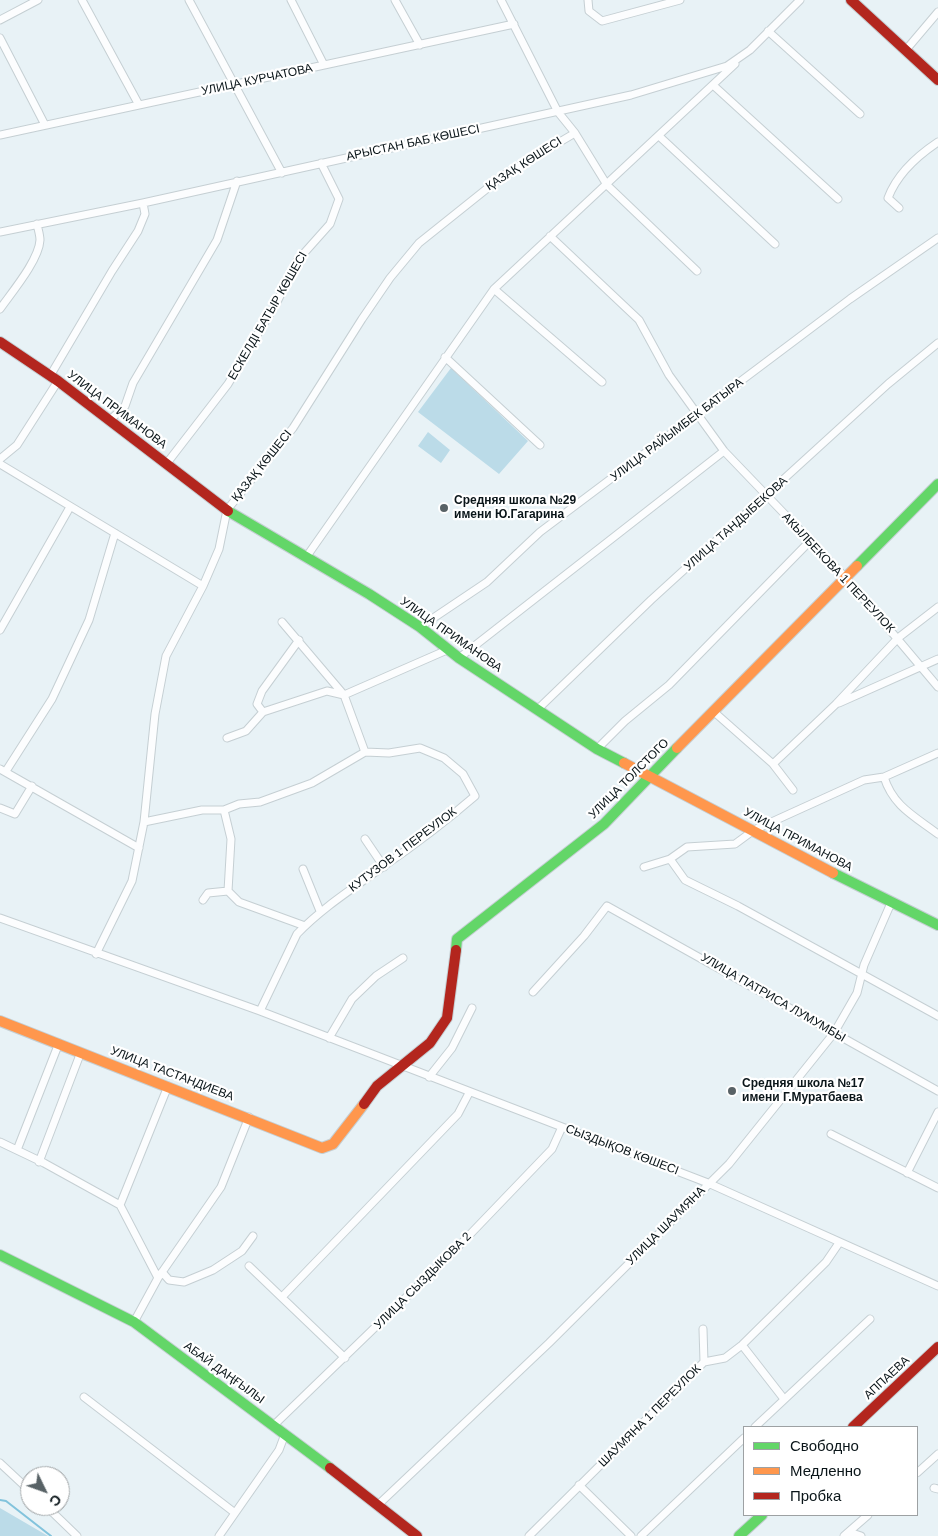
<!DOCTYPE html>
<html>
<head>
<meta charset="utf-8">
<style>
	body { margin:0 }
	#map { position:relative; width:938px; height:1536px; overflow:hidden; background:#e8f2f6; font-family:Arial,sans-serif }
	canvas { display:block }
	.legend { position:absolute; left:743px; top:1426px; width:175px; height:90px; box-sizing:border-box; background:#fff; border:1px solid #9da1a3; margin:0; padding:6px 9px; list-style:none; font-size:15px; color:#0a1519 }
	.legend li { display:flex; align-items:center; gap:10px; height:25px }
	.legend b { width:25px; border:1px solid #9da1a3 }
	.north { position:absolute; left:20px; top:1466px; width:50px; height:50px; box-sizing:border-box; background:#fff; border:1px solid #9da1a3; border-radius:50%; rotate:132deg; font-size:14px; font-weight:700; line-height:20px; text-align:center; color:#0a1519 }
	.north::after { content:''; display:block; margin:auto; width:18px; height:22px; background:#586266; clip-path:polygon(50% 0,100% 100%,50% 72%,0 100%) }
</style>
</head>
<body>
<div id="map">
<canvas width="938" height="1536"></canvas>
<ul class="legend">
<li><b style="height:6px;background:#63d668"></b>Свободно</li>
<li><b style="height:6px;background:#ff974d"></b>Медленно</li>
<li><b style="height:6px;background:#b3261e"></b>Пробка</li>
</ul>
<div class="north">С</div>
</div>
<script>
const ctx = document.querySelector('canvas').getContext('2d');
ctx.lineJoin = 'round';
function paint(path, color) { ctx.fillStyle = color; ctx.fill(path, 'evenodd'); }
function trace(path, color, width, dash) { ctx.strokeStyle = color; ctx.lineWidth = width; ctx.lineCap = dash ? 'butt' : 'round'; ctx.setLineDash(dash || []); ctx.stroke(path); }
function write(font, color, halo, rows, align = 'center') {
  ctx.font = font + ' Arial,sans-serif'; ctx.lineWidth = 4.5; ctx.setLineDash([]); ctx.textBaseline = 'middle'; ctx.strokeStyle = halo; ctx.fillStyle = color; for (const [text, x, y, turn = 0] of rows) {
    ctx.save(); ctx.translate(x, y); ctx.rotate((+turn || 0) * Math.PI / 180); ctx.textAlign = isNaN(turn) ? turn : align; if (halo) ctx.strokeText(text, 0, 0); ctx.fillText(text, 0, 0); ctx.restore();
  }
}
paint(new Path2D(`
	M451,368L528,441L499,474L418,412Z
	M428,432L450,450L441,463L418,446Z
	M0,1508L48,1536H0Z`), '#bbdbe8');
trace(new Path2D(`
	M0,1500L6,1501L51,1536`), '#82c3dc', 2);
const street = new Path2D(`
	M82,0L139,105
	M189,0L282,173
	M291,0L324,65
	M395,0L420,45
	M501,0L558,112L575,133L607,185L697,271
	M588,0L589,11L602,21L680,0
	M0,20L38,0
	M768,31L860,114
	M0,38L45,125
	M905,51L938,12
	M713,85L838,199
	M0,135L514,24
	M659,136L775,244
	M899,208L888,198C897,174 917,156 938,142
	M0,232L143,203L631,95L727,66L750,50L800,0
	M550,236L639,320L669,375L724,451L846,578L938,687
	M494,289L602,382
	M0,309C12,292 39,260 40,240C40,235 38,229 37,224
	M445,357L540,445
	M50,376L112,271L138,231L145,214L143,203
	M109,421L125,406L133,383L217,240L237,181
	M0,459L17,445L58,381
	M167,463L228,384L277,302L297,261L330,224L339,199L321,163
	M0,464L203,586
	M307,556L494,289L735,64
	M282,622L344,695L365,752
	M420,627L487,582L540,532L850,299L938,238
	M0,630L70,507
	M459,658L724,451
	M839,703L938,659
	M538,709L651,600L888,384L938,343
	M713,711L773,764L836,704L898,638L938,607
	M263,712L257,704L262,691L299,640
	M227,738L246,731L263,712L327,691L344,695L447,650
	M597,749L625,721L669,685L811,540
	M773,764L793,790
	M0,769L139,848
	M6,771L52,699L89,620L115,533
	M884,777C893,806 914,816 938,834
	M0,808L15,814L32,786
	M224,810L231,839L228,891
	M144,822L202,810H224L239,804L260,802L312,783L365,752L389,753L420,748L444,758L463,774L475,796C446,821 413,846 381,868C352,889 322,908 297,934L260,1011
	M365,839L384,867
	M670,859L685,880L738,906L938,1016
	M644,867L670,859L687,847L735,844L754,830L864,780L884,777L938,753
	M303,869L320,911
	M203,900L208,893L228,891L239,902L305,926
	M0,918L260,1011L708,1183L938,1286
	M96,954L132,881L144,822L155,714L166,656L203,586L219,549L227,510L293,428L362,319L390,278L419,243L504,175L575,133
	M533,992L584,936L607,906L938,1091
	M329,1038L352,999L376,976L403,958
	M429,1077L452,1048L472,1008
	M831,1134L938,1188
	M0,1142L44,1163L120,1205L158,1278
	M17,1150L59,1043
	M39,1162L81,1052
	M907,1173L938,1112
	M120,1205L168,1086
	M249,1266L345,1358
	M162,1272L169,1280L184,1282L213,1270L242,1251L253,1236
	M282,1297L458,1114L469,1093
	M134,1322L158,1278L221,1187L249,1117
	M703,1329L704,1362
	M742,1345L784,1399
	M84,1397L235,1513
	M274,1425L455,1250L552,1149L562,1127
	M755,1427L870,1319
	M0,1463L30,1491
	M917,1473L938,1454
	M579,1485L631,1536
	M934,1488L938,1489
	M379,1504L549,1343L729,1164L834,1033L857,993L864,965L891,903
	M46,1506L77,1536
	M849,1532L861,1536
	M219,1536L279,1450L285,1434
	M529,1536L704,1362L725,1358L742,1345L826,1262L839,1243
	M641,1536L744,1438
	M844,1536L868,1515`);
const fast = new Path2D(`
	M228,511L369,594L420,627L459,658L597,749L624,763
	M857,566L938,484
	M833,873L938,925
	M456,950L457,939L604,824L677,748
	M0,1255L134,1322L330,1468
	M739,1536L762,1515`);
const slow = new Path2D(`
	M677,748L857,566
	M624,763L833,873
	M0,1021L322,1148L333,1144L364,1104`);
const jam = new Path2D(`
	M851,0L938,80
	M0,342L58,381L228,511
	M364,1104L377,1086L430,1043L447,1018L456,950
	M853,1427L938,1347
	M330,1468L417,1536`);
trace(street, '#c5cfd3', 9);
trace(fast, '#c5cfd3', 12);
trace(slow, '#c5cfd3', 12);
trace(jam, '#c5cfd3', 12);
trace(street, '#fcfdfe', 7);
trace(fast, '#63d668', 10);
trace(slow, '#ff974d', 10);
trace(jam, '#b3261e', 10);
for (const [x, y, r, color] of [
	[444,508,5,"#586266"],
	[732,1091,5,"#586266"]
]) { const dot = new Path2D(); dot.arc(x, y, r, 0, 2 * Math.PI); ctx.fillStyle = color; ctx.fill(dot); trace(dot, '#fff', 2); }
write('12px', '#0a1519', '#fff', [
	["УЛИЦА КУРЧАТОВА",257,80,-12],
	["АРЫСТАН БАБ КӨШЕСІ",413,143,-12],
	["ҚАЗАҚ КӨШЕСІ",524,164,-33],
	["ЕСКЕЛДІ БАТЫР КӨШЕСІ",268,316,-60],
	["УЛИЦА ПРИМАНОВА",117,410,37],
	["УЛИЦА РАЙЫМБЕК БАТЫРА",677,430,-37],
	["ҚАЗАҚ КӨШЕСІ",262,466,-51],
	["УЛИЦА ТАНДЫБЕКОВА",736,524,-42],
	["АКЫЛБЕКОВА 1 ПЕРЕУЛОК",838,573,47],
	["УЛИЦА ПРИМАНОВА",451,635,35],
	["УЛИЦА ТОЛСТОГО",629,779,-45],
	["УЛИЦА ПРИМАНОВА",798,840,28],
	["КУТУЗОВ 1 ПЕРЕУЛОК",403,850,-37],
	["УЛИЦА ПАТРИСА ЛУМУМБЫ",773,998,30],
	["УЛИЦА ТАСТАНДИЕВА",172,1074,21],
	["СЫЗДЫҚОВ КӨШЕСІ",622,1150,21],
	["УЛИЦА ШАУМЯНА",666,1226,-45],
	["УЛИЦА СЫЗДЫКОВА 2",423,1281,-45],
	["АБАЙ ДАҢҒЫЛЫ",224,1373,36],
	["АППАЕВА",887,1378,-43],
	["ШАУМЯНА 1 ПЕРЕУЛОК",650,1416,-45]
]);
write('bold 12px', '#0a1519', '#fff', [
	["Средняя школа №29",454,501],
	["имени Ю.Гагарина",454,515],
	["Средняя школа №17",742,1084],
	["имени Г.Муратбаева",742,1098]
], 'left');
</script>
</body>
</html>
